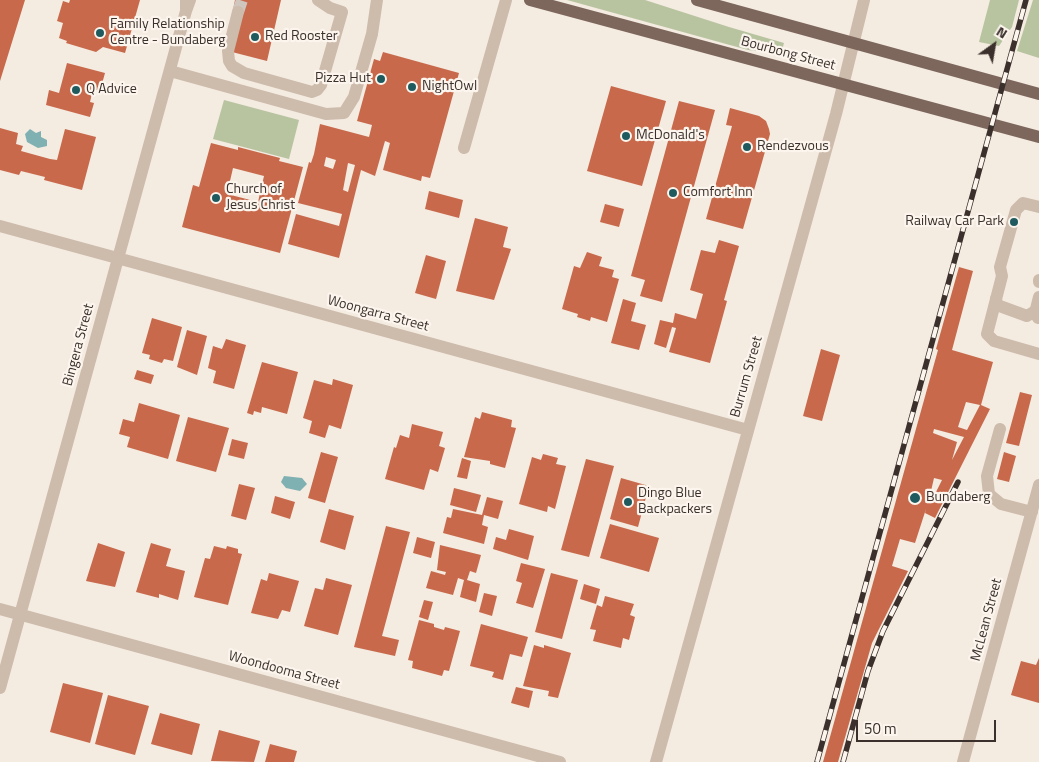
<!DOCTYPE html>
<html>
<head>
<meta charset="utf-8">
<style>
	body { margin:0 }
	#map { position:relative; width:1039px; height:762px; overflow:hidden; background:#f4ebe1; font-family:"Titillium Web",sans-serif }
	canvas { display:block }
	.north { position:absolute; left:969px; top:20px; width:50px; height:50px; -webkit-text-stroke:4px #fbf5ee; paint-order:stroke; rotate:32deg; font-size:14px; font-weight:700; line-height:20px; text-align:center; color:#3b302b }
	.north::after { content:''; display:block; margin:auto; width:18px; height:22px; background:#3b302b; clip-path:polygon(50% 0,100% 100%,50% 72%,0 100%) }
	.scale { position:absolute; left:856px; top:720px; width:140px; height:22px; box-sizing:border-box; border:2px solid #3b302b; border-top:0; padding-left:6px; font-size:15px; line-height:18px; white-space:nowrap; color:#3b302b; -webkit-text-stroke:4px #fbf5ee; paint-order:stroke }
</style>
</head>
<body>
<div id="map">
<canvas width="1039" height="762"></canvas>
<div class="north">N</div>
<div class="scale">50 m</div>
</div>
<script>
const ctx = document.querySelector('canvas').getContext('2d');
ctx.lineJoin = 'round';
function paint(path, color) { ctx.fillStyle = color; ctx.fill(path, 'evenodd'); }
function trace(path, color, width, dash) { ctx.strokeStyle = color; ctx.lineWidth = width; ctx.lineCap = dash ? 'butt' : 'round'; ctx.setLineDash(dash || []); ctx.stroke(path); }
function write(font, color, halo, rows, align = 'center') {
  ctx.font = font + ' "Titillium Web",sans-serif'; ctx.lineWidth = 4.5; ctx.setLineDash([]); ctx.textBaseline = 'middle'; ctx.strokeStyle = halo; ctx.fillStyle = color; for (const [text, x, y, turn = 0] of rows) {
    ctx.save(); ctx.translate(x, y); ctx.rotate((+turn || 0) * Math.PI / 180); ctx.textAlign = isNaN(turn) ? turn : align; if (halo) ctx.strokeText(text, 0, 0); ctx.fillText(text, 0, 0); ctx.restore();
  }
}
paint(new Path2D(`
	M567,0H645L729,27L784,43L781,54L748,50Z
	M990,0H1019L1012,27L999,46L979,42Z
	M1033,0H1039V58L1017,51Z
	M224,100L299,120L289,159L213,139Z`), '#b8c4a0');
paint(new Path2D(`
	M30,129L36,133L41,131V137L47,140V146L38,148L27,142L25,134Z
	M284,476L302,478L307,484L300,491L286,488L281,482Z`), '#7fb0b2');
paint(new Path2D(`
	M0,0H25L0,81Z
	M70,0H140L125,53L103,47L96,52L66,43L67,41L59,38L63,23L57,21L63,1L69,3Z
	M235,0H281L267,61L232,52L233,10Z
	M383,52L459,73L430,178L422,176L421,181L383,170L390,143L385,141L375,176L361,170L339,258L288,244L296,214L339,226L342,214L298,203L309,162L311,163L314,154L320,124L369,137L372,125L357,121L374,59L380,61ZM326,157L336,160L333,169L324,166ZM348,163L355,165L348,192L343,190Z
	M67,63L105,73L100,91L93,89L90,102L94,103L90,117L46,105L49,90L59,93Z
	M611,86L666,101L642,186L587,171Z
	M679,101L715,110L662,302L640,296L645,280L631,276Z
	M730,108L759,116L766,121L769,129L770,134L743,229L706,219L732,126L726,125Z
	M0,128L18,133L16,144L23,146L21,151L50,159L57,160L65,129L96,137L82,190L44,180L45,177L21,171L19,175L0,170Z
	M211,143L238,150V147L280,158L279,161L303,167L280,253L182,227L193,185L199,187ZM233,168L264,176L258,202L227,194Z
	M429,191L463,200L459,218L425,209Z
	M605,204L624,209L619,227L600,222Z
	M475,218L508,227L503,247L511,249L494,300L456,291Z
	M719,240L739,246L724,300L727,301L710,363L669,352L676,328L672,327L666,348L654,344L660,320L673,323L675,313L696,319L703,294L690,290L701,250L715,253Z
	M587,252L602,257L599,266L614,270L612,277L619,279L607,322L591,317L590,321L577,317L578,314L562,309L574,266L580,268Z
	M426,255L446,261L436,299L415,293Z
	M959,267L973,271L952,350L993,362L981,405L990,409L935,518L925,513L926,509L915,543L900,539L892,566L908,571L872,643L838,762H823L938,350L936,349ZM966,402L980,405L967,430L958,427ZM934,429L964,437L952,460L957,442L933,433ZM934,478L942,480L930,504L934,492L931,491Z
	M623,299L636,303L631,321L646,325L639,350L611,343Z
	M152,318L182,327L173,361L164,359L162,363L149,359L150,355L142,353Z
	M187,330L207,336L197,375L177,367Z
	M226,339L246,345L234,389L213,383L216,371L208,368L213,346L222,349Z
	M821,349L840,355L822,421L803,416Z
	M262,362L298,372L287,414L262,407L261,413L254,411L253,415L247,413Z
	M137,370L154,375L151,384L134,379Z
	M333,379L353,385L341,429L329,425L325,438L309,433L312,421L303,418L314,380L332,385Z
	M1020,392L1032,395L1019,446L1006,443Z
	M139,403L180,415L168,459L127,447L130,437L119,434L123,419L134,422Z
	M482,412L512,420L511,427L516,428L505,468L490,464V461L464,457L475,417L480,419Z
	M188,417L229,428L216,472L176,461Z
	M412,424L443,432L439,446L445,448L438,472L430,469L424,490L385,479L394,447L396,448L400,435L409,438Z
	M232,439L248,443L244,459L228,455Z
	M321,452L338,457L325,503L308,498Z
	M1004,452L1016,456L1009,482L997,479Z
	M543,454L558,458L556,464L566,466L555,509L548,506L547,512L519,504L532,457L541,460Z
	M462,458L471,461L467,479L457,477Z
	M586,459L614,466L589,557L561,550Z
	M621,478L649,486L638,527L610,519Z
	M239,484L255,488L246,520L231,516Z
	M454,488L481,495L476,512L450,505Z
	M275,496L295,502L290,519L271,513Z
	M487,497L503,501L498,519L484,515L482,525L488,527L484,544L443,533L447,517L451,518L453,509L482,515Z
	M329,509L354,516L345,550L320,542Z
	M610,524L659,538L649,572L600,558Z
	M386,526L410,532L382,636L399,640L395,656L354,647Z
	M509,529L534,536L528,560L493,549L496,537L506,540Z
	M417,537L435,542L431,558L413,553Z
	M98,543L125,552L115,587L86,581Z
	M151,543L171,549L166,566L185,571L178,600L159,594V598L136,592Z
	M440,545L481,555L476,573L470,571L467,580L480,584L476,602L460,597L464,580L458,578L453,595L426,588L431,571L445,575L446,572L437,570Z
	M214,546L226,549L227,546L238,549V553L242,554L228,605L194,597L205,558L210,559Z
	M521,563L545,569L533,608L516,603L522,583L516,581Z
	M269,573L299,581L290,612L282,610L278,619L251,613L261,579L267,581Z
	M551,573L578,580L562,639L535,632Z
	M326,578L352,585L338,635L304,626L315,588L323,590Z
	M584,584L600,589L596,604L580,599Z
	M484,593L497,596L492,616L479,612Z
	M605,596L634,604L630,615L635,617L629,640L623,638L621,648L593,641L596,630L590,629L597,605L602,607Z
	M424,600L433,602L428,620L419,617Z
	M419,620L434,624V627L444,630L445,627L460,631L449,671L444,670L442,676L412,668L413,661L408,660Z
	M481,624L528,637L522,657L510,654L503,680L492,677L494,672L470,666Z
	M534,645L544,648V645L571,653L558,698L548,696L549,691L523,686Z
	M1039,658V703L1011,695L1021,661L1036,665Z
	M63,683L103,693L90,743L50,732Z
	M516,687L533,691L529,708L511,703Z
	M108,695L149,706L135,755L95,744Z
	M160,713L200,724L192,755L151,744Z
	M219,730L260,741L254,762L211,761Z
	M270,744L297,751L294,762H265Z`), '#c8694b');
trace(new Path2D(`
	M238,12L242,0`), '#cfc6bd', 12, [12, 6]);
trace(new Path2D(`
	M186,0V11L190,0
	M238,12L228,51L229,61L232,66L244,73L312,92L317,90L321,85L342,12L330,8L318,0
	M170,71L326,114L344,113L354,97L372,34L377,0
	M464,148L506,0
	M1039,207L1023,203L1016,210L1000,267L1002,276L987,334L994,341L1039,354
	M0,226L748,430
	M1039,280V282
	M996,298L997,305L1027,316L1035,311
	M1038,318L1035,313L1039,297
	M1000,429L987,476L989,494L1001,504L1032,512
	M0,609L560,762
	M0,688L186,11
	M656,762L836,114L864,0
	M963,762L1039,485`), '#cdbbac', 12);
trace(new Path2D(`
	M530,0L1039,137
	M697,0L1039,94`), '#7d675c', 12);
const rail = new Path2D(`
	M817,762L1026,0
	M843,762L868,671L883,631L958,482`);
trace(rail, '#3b302b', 5.5);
trace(rail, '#fbf5ee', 4, [11]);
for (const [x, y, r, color] of [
	[100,33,5,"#1f5a5e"],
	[255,37,5,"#1f5a5e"],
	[381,79,5,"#1f5a5e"],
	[412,87,5,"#1f5a5e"],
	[76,90,5,"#1f5a5e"],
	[626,136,5,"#1f5a5e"],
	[747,147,5,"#1f5a5e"],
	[673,193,5,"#1f5a5e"],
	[216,198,5,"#1f5a5e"],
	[1014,222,5,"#1f5a5e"],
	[915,498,6,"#1f5a5e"],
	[628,502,5,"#1f5a5e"]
]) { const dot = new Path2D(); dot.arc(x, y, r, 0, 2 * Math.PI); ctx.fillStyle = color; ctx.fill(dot); trace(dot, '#fbf5ee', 2); }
write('14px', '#3b302b', '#fbf5ee', [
	["Family Relationship",110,25],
	["Centre - Bundaberg",110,41],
	["Red Rooster",265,37],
	["Pizza Hut",371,79,"right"],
	["NightOwl",422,87],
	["Q Advice",86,90],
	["McDonald's",636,136],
	["Rendezvous",757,147],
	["Church of",226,190],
	["Jesus Christ",226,206],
	["Comfort Inn",683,193],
	["Railway Car Park",1004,222,"right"],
	["Dingo Blue",638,494],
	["Backpackers",638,510],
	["Bundaberg",926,498]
], 'left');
write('14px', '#3b302b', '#fbf5ee', [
	["Bourbong Street",788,54,15],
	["Woongarra Street",378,314,15],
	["Bingera Street",79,345,-75],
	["Burrum Street",747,377,-74],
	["McLean Street",987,620,-75],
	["Woondooma Street",284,671,15]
]);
</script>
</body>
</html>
